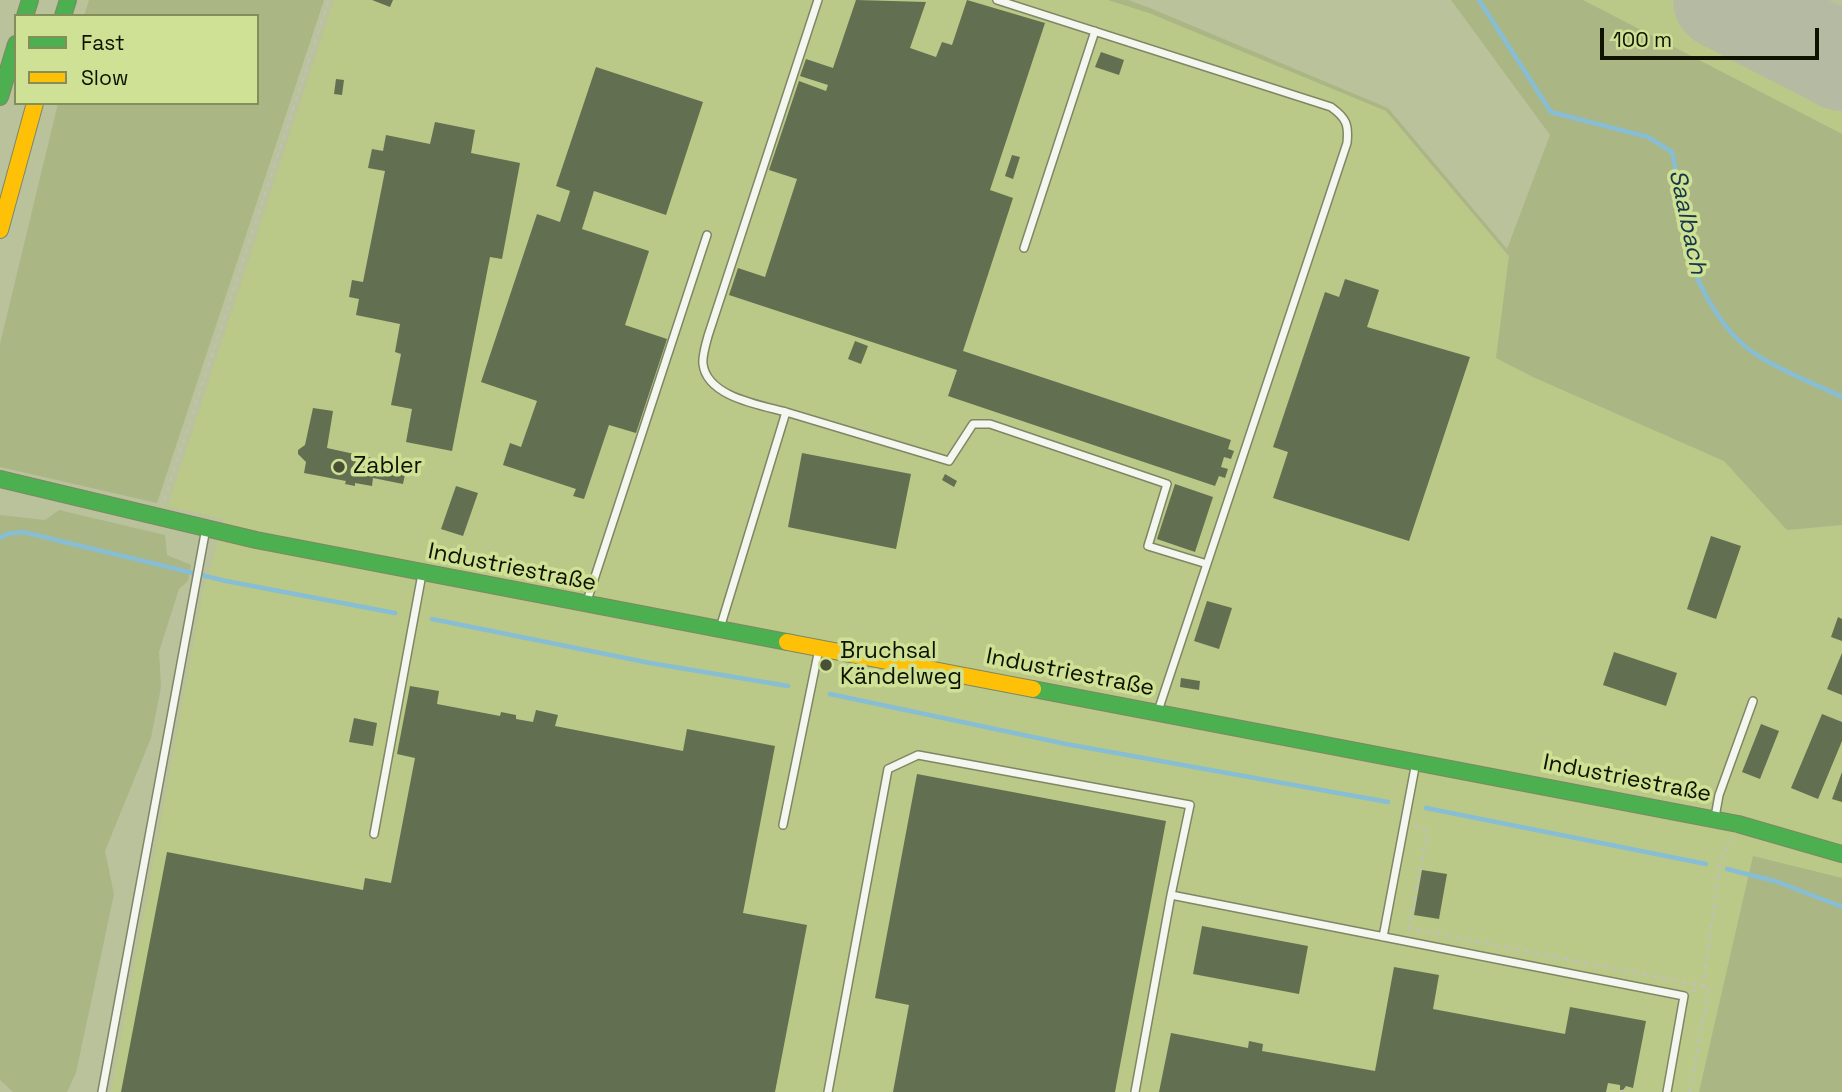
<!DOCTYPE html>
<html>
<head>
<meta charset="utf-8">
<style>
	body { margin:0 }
	#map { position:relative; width:1842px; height:1092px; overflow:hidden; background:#b9c29a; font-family:"Space Grotesk",sans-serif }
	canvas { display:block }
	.legend { position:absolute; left:14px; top:14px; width:245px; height:91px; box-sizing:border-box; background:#cfe194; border:2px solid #828f59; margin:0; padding:9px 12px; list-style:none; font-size:21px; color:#0e1300 }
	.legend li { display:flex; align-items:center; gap:14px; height:35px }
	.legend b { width:35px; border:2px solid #828f59 }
	.scale { position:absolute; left:1600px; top:28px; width:219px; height:32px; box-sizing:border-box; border:4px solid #0e1300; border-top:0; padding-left:9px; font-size:21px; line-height:24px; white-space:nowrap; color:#0e1300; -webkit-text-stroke:5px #cfe194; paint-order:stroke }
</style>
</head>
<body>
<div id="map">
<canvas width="1842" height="1092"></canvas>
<ul class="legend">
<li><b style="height:9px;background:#4caf50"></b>Fast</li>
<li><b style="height:9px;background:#ffc107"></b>Slow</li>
</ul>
<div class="scale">100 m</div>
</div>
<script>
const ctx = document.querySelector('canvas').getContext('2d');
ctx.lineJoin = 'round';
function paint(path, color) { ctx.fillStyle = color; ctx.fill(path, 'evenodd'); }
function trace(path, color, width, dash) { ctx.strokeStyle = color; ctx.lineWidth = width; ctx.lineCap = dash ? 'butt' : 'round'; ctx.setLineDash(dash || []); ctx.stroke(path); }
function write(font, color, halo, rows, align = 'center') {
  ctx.font = font + ' "Space Grotesk",sans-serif'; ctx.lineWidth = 7; ctx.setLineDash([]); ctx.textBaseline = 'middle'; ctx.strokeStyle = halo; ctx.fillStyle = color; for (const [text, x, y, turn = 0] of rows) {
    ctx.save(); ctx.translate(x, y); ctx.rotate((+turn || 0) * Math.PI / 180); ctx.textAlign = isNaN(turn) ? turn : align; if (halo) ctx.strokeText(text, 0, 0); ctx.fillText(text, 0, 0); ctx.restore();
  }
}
paint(new Path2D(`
	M334,0H1108L1149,13L1386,111L1509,257L1497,358L1533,377L1724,461L1787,530L1842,525V1092H111L202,596L224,519L168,506Z
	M1583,0H1823L1842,9V134Z`), '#bac888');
paint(new Path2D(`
	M89,0H324L157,503L0,467V344L58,103H257V16H84Z
	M1108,0H1128L1150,8L1388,108L1507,249L1550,135L1451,0H1583L1842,134V525L1787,530L1724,461L1533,377L1496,358L1509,256L1386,111L1149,13Z
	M59,510L165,535L167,555L191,565L188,581L179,589L159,652L161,687L151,738L105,851L114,894L76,1073L67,1092H13L0,1080V515L45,520Z
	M1753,856L1842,878V1092H1699Z`), '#abb685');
trace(new Path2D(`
	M1479,0L1551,112L1648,137L1672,152C1680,185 1680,220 1688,252C1699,290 1725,336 1760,357C1786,373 1815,384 1842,397
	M0,538L7,534L23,532L226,581L395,613
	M432,619L650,663L788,686
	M830,694L1066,744L1388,802
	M1426,808L1706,864
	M1727,869L1778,882L1842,907`), '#87bed4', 4.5);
trace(new Path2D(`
	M1722,0L1842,62`), '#b5bba2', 98);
paint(new Path2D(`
	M372,0H393L390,7Z
	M856,0L926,2L910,48L936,57L942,42L952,45L967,0L1045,23L990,190L1013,198L963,351L1231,440L1228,449L1234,451L1231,459L1224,457L1221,467L1228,469L1225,478L1219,476L1215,486L948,396L957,370L729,295L738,268L765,277L797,179L769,170L799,81L826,91L828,85L800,76L806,59L833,68Z
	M1101,52L1124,60L1119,75L1095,67Z
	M596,67L703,102L666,215L594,191L582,229L649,251L625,325L667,339L636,433L609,425L584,499L573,496L576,489L503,465L510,443L521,447L537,401L481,382L537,214L560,222L570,191L556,186Z
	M336,79L344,80L342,95L334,94Z
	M435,122L475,130L471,153L520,163L502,259L490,257L452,451L406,442L412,409L391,405L401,354L395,352L400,324L356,315L359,299L349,297L352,280L363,282L385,171L368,168L372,149L383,151L386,135L430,144Z
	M1012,155L1020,157L1013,179L1005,176Z
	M1345,279L1379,290L1367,327L1470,357L1409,541L1273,498L1288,452L1273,447L1325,292L1339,297Z
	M855,341L868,346L861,364L848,359Z
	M313,408L333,411L327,448L377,459V463L406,469L403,484L373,478L372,486L355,483V486L345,484L346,481L304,473L306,462L298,454V450L305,445Z
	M802,453L911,474L896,549L788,527Z
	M945,474L957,481L954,487L942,480Z
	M1175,484L1213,497L1195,552L1157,539Z
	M456,486L478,493L463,536L441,529Z
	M1711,536L1741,546L1716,619L1687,609Z
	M1207,601L1232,608L1219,649L1194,641Z
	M1838,617L1842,619V641L1831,637Z
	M1614,652L1677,673L1666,706L1603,685Z
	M1842,653V695L1827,689Z
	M1181,678L1200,681L1199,690L1180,687Z
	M410,686L439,691L437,704L500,716L501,712L516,715V719L533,722L536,710L558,715L555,726L683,751L687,729L775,746L743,913L807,925L775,1092H121L167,852L363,890L365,878L391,883L415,758L397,754Z
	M1822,714L1842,722V741L1818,799L1791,788Z
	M354,718L377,723L373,746L349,742Z
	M1761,724L1779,731L1760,779L1742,772Z
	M1842,772V802L1832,799Z
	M917,774L1166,821L1115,1092H893L909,1005L875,998Z
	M1422,870L1447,874L1439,919L1414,915Z
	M1202,926L1308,946L1299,994L1193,974Z
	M1394,967L1439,975L1433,1009L1565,1034L1570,1007L1646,1021L1633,1088L1626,1086L1623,1090H1620V1085L1608,1083L1606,1092H1159L1171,1033L1248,1048L1249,1041L1263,1044L1262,1051L1375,1071Z`), '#626f51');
const lane = new Path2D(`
	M997,0L1331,107C1346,118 1349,124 1347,143L1158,711
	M1024,248L1095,31
	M786,412L949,461L973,424H990L1167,484L1148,546L1207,564
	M586,604L707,235
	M720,628L786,412C760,405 707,397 703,364C702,356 706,344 708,336L818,0
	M1715,817L1719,795L1753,701
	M783,825L819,649
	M374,834L422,574
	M1383,937L1416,762
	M102,1092L206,528
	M828,1092L888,769L918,755L1190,805L1171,895
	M1135,1092L1171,895L1684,996L1667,1092`);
const fast = new Path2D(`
	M25,16L30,0
	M63,16L68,0
	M0,97L16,44
	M0,479L256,540L787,642
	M1033,689L1738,824L1842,854`);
const slow = new Path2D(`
	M0,230L35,103
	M787,642L1033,689`);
trace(lane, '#7f8665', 10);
trace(fast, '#7f8665', 18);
trace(slow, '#7f8665', 18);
trace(new Path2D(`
	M164,500L329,0
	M1414,825L1427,832L1409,928L1709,987L1690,1092
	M1692,992L1703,986L1720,864L1731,840
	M1622,1092L1623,1090`), '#bec1b5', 2.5, [5, 5]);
trace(lane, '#f4f6f0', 7);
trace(fast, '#4caf50', 16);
trace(slow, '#ffc107', 16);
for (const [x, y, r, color] of [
	[339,467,7,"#4a5036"],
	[826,665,7,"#4a5036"]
]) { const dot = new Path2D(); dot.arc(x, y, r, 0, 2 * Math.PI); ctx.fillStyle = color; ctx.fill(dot); trace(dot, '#cfe194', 2.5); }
write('23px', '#0e1300', '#cfe194', [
	["Zabler",353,467],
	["Bruchsal",840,652],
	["Kändelweg",840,678]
], 'left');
write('23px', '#0e1300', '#cfe194', [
	["Industriestraße",512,568,11],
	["Industriestraße",1070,673,11],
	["Industriestraße",1627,779,11]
]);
write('italic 24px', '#16364b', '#cfe194', [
	["Saalbach",1687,222,78]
]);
</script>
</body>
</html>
